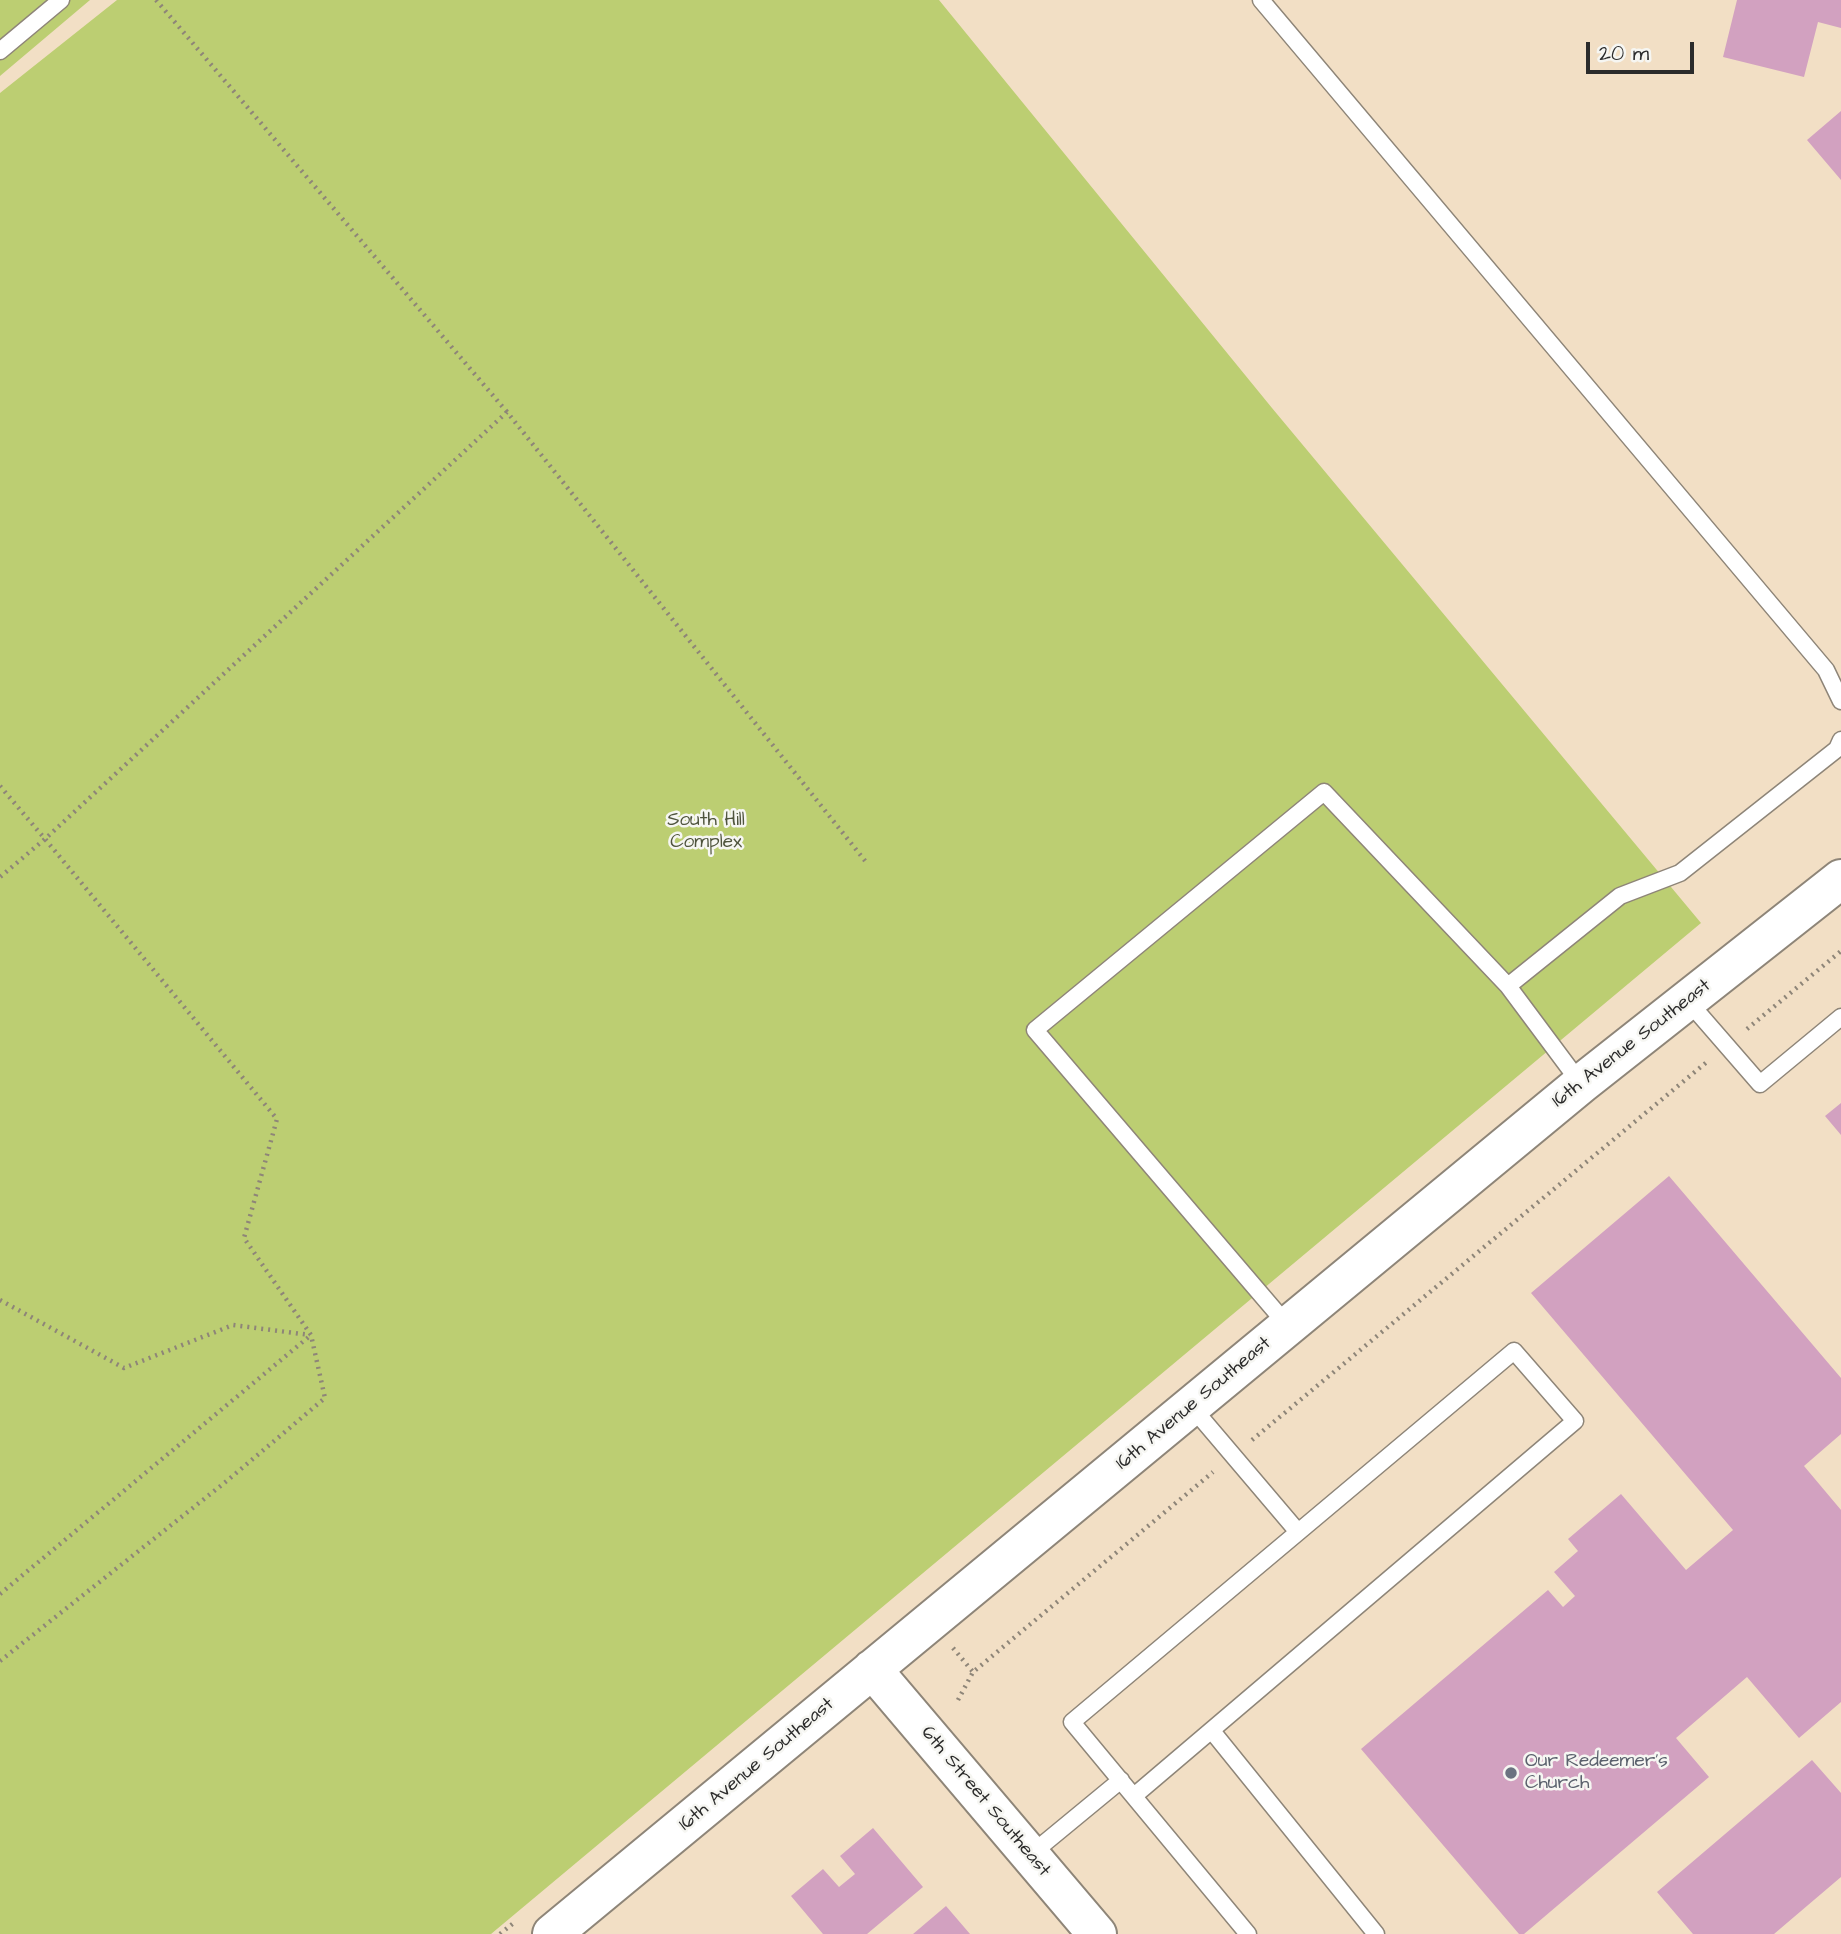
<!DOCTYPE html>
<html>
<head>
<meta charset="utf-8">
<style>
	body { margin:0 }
	#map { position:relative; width:1841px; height:1934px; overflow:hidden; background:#f2dfc5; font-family:"Architects Daughter",sans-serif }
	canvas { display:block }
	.scale { position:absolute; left:1586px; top:42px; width:108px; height:32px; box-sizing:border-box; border:4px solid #2b2b2b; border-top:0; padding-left:9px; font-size:21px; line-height:24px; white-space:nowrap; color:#2b2b2b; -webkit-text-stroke:5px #f6f6f2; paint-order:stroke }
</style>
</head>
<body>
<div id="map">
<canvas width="1841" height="1934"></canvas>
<div class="scale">20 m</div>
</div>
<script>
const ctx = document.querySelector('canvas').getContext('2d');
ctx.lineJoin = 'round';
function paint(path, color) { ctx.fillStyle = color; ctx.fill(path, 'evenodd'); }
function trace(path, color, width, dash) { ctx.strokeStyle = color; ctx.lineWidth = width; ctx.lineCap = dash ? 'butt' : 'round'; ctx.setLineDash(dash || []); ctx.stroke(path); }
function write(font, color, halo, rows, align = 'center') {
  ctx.font = font + ' "Architects Daughter",sans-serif'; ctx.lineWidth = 5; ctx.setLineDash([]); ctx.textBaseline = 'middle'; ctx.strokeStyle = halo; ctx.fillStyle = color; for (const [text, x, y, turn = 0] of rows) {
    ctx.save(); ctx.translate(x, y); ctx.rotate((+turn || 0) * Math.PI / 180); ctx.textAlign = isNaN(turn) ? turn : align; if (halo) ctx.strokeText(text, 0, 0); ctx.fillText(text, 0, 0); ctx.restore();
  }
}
paint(new Path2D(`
	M0,0H90L0,76Z
	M117,0H939L1272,408L1701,923L491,1934H0V93Z`), '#bcce72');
paint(new Path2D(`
	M1737,0H1841V28L1818,22L1804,77L1723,57Z
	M1841,111V180L1807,140Z
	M1841,1103V1135L1825,1116Z
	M1669,1176L1841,1378V1434L1804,1466L1841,1510V1702L1799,1738L1747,1677L1676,1738L1709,1777L1524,1934H1519L1361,1749L1548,1590L1563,1607L1575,1596L1554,1572L1578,1551L1568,1539L1621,1494L1686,1570L1733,1530L1531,1293Z
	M1812,1760L1841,1793V1877L1774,1934H1693L1657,1892Z
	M873,1828L923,1887L867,1934H823L791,1896L823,1869L839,1887L855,1874L840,1856Z
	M946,1906L970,1934H913Z`), '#d2a1c0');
const service = new Path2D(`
	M1261,0L1826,670L1841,701
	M0,51L61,0
	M1687,1000L1760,1084L1841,1017
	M1581,1084L1508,986L1620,896L1680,873L1837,749L1841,740
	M1288,1326L1035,1030L1324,792L1508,986
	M1191,1406L1298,1532
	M1212,1731L1376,1934
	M1134,1796L1575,1421L1514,1351L1072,1722L1248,1934
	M1030,1855L1121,1780`);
const tertiary = new Path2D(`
	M872,1669L1097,1934
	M552,1934L1581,1084L1841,879`);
trace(service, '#8e8578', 19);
trace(tertiary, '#8e8578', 42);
trace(new Path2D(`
	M156,0L507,412
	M0,786L45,839L0,877
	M1747,1029L1841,951
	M0,1300L124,1368L233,1325L310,1335
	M1252,1440L1708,1061
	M0,1594L311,1335
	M953,1648L973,1672
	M0,1661L228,1480L325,1398L311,1335L244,1238L277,1119L45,839L507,412L866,862
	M958,1700L973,1672L1213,1472
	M500,1934L516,1921`), '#8e8578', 4.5, [2, 5]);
trace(service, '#fff', 16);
trace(tertiary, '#fff', 38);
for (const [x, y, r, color] of [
	[1511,1773,7,"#6b7280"]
]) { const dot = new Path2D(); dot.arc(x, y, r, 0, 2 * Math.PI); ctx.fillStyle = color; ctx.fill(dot); trace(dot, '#f6f6f2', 2.5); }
write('19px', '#4f543d', '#f6f6f2', [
	["South Hill",706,821],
	["Complex",706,843]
]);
write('19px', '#2b2b2b', '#f6f6f2', [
	["16th Avenue Southeast",1632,1044,-38],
	["16th Avenue Southeast",1194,1404,-40],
	["16th Avenue Southeast",757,1765,-40],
	["6th Street Southeast",985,1802,50]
]);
write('19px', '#5b616d', '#f6f6f2', [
	["Our Redeemer's",1525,1762],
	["Church",1525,1784]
], 'left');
</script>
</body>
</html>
